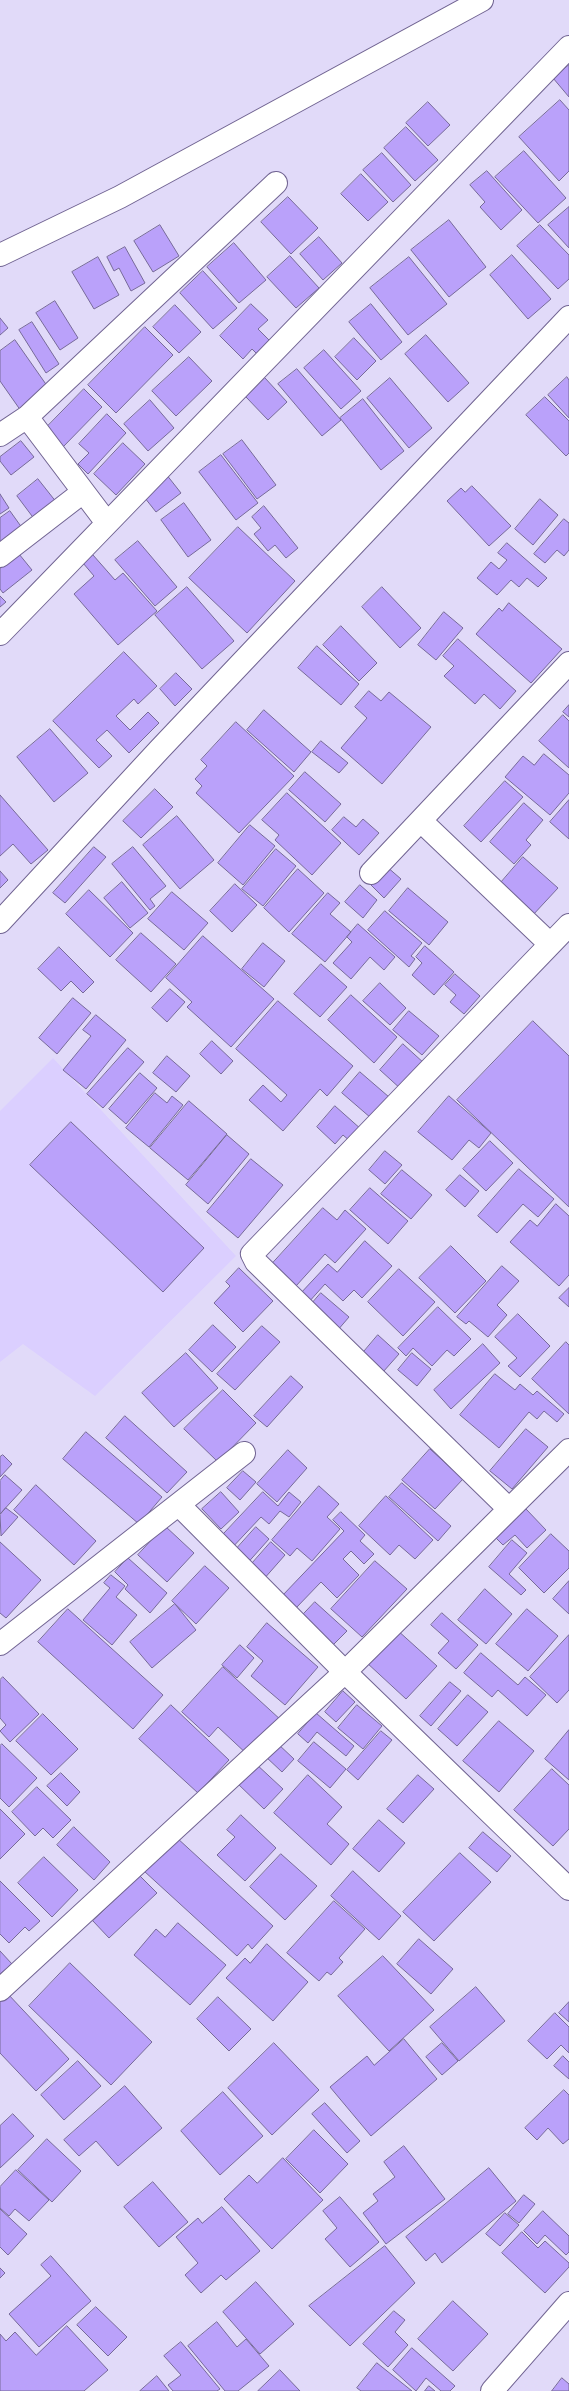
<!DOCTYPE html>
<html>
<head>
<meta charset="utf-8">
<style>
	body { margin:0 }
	canvas { display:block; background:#e1daf9 }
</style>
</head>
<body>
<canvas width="569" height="2391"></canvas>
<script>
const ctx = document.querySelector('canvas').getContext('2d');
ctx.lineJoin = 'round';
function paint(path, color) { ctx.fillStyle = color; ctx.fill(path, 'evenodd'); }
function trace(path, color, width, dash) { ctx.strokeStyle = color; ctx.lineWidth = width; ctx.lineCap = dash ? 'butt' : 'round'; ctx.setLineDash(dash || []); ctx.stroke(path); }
paint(new Path2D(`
	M53,1058L236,1256L95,1396L23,1344L0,1362V1111Z`), '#dbcfff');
const building = new Path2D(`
	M569,65V97L553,78Z
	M560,100L569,110V171L559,181L519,137Z
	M428,102L450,125L428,146L406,123Z
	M406,127L438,160L415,181L384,148Z
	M524,151L566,198L538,223L495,177Z
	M382,153L411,185L393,202L363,170Z
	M487,171L522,210L501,230L480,207L485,202L470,185Z
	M361,174L388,202L368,221L341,194Z
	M288,197L318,228L291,254L261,222Z
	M569,207V248L548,225Z
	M449,220L486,267L449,297L411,250Z
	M160,225L179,256L153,272L134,241Z
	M540,225L569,255V279L558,289L517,246Z
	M319,237L342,263L323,280L300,254Z
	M234,243L266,280L239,303L207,267Z
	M125,247L145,283L131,291L119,268L114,271L107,257Z
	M512,255L551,299L528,319L490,275Z
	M290,256L319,288L296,308L267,277Z
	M98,257L119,295L94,309L72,272Z
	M409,257L447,304L408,335L370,288Z
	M203,271L237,308L213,329L180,293Z
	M55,301L78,338L60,350L36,313Z
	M251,304L268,320L258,329L273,344L260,357L252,349L243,359L220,336Z
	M371,304L402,342L381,360L349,322Z
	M175,305L201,332L179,353L153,327Z
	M0,318L8,328L0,335Z
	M32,322L59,364L46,373L19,330Z
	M145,327L173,355L116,413L88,385Z
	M426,335L469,383L448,402L405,354Z
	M354,338L376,361L357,380L335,357Z
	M15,340L50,390L21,411L0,381V351Z
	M324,350L361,391L341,409L304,368Z
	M189,357L212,381L176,416L152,391Z
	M297,369L341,420L322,436L278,384Z
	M567,377L569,380V418L548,395Z
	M265,378L287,402L268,420L246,397Z
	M390,378L432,428L409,448L367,398Z
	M84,389L102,407L62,448L44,430Z
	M545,397L569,421V453L566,456L526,415Z
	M363,399L404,451L381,470L340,418Z
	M150,400L174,428L148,451L124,424Z
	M107,414L126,433L88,474L78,464L89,453L79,444Z
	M242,440L276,485L257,499L223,454Z
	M21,441L34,457L11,475L0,461V457Z
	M123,443L145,464L116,495L94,474Z
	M221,455L258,503L236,520L199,472Z
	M166,474L181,493L156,512L141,493Z
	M38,479L57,503L35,520L17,496Z
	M472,486L511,526L489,546L447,501L461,488L465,492Z
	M0,494L9,508L0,514Z
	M540,499L558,515L533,545L515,529Z
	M184,503L211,540L188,557L161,520Z
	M264,506L298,548L286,558L275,545L268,551L254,534L261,528L252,517Z
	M10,511L25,532L0,550V518Z
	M564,519L569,523V550L564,556L557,550L545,563L534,554Z
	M238,527L295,581L247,633L189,578Z
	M138,541L177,587L155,606L115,560Z
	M507,543L547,578L538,587L527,578L519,587L511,580L497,595L477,578L491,562L499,569L507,560L498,553Z
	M19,554L32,570L3,593L0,589V569Z
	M93,555L115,580L123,573L157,611L118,645L74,594L94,576L83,563Z
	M187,587L234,641L202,669L155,615Z
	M382,587L421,628L400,648L362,607Z
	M0,596L6,602L0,607Z
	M509,603L562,649L531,683L476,634L499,608L502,611Z
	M444,612L463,628L436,660L418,645Z
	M341,626L377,663L359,681L323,645Z
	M458,639L516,691L500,709L484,694L475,704L444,676L454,666L443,656Z
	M317,646L359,684L341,705L298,668Z
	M124,652L157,686L138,704L134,699L116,716L130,730L148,712L159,723L129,753L107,730L96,740L112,756L99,768L53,721Z
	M176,673L192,689L175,706L160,689Z
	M369,691L381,701L389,692L431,727L382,784L341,748L367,718L355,707Z
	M569,705V717L563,712Z
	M264,710L311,752L294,772L247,730Z
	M563,715L569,721V768L539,741Z
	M236,722L294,776L239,833L196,793L202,786L195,779L207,766L201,760Z
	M50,729L88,773L54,802L17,757Z
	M321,741L348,763L339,773L312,752Z
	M544,754L569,775V793L550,815L505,777L523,756L534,765Z
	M305,772L341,804L325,822L289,790Z
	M505,781L523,797L481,842L464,826Z
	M155,789L173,807L141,838L123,821Z
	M287,793L341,843L312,875L275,840L279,835L262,820Z
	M0,795L48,850L31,864L13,844L0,856Z
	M569,800V839L550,822Z
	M524,803L543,820L526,840L531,845L514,864L490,842Z
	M177,816L214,860L180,889L143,845Z
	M344,817L356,827L363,819L379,833L359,855L332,830Z
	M250,825L275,846L243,885L218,863Z
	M94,847L106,857L65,903L53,893Z
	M133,847L166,886L150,899L155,906L150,910L112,864Z
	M276,849L296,866L263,906L242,889Z
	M523,857L558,888L532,916L498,886Z
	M386,866L401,879L384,898L370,884Z
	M298,869L324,893L289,932L264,908Z
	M0,871L8,880L0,888Z
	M122,882L148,913L130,928L104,898Z
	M235,884L257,905L232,932L210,911Z
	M360,885L377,900L363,918L345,902Z
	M408,888L448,922L429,945L389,911Z
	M89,890L133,933L110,957L66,914Z
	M172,892L208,923L184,950L148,919Z
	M328,893L340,903L330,914L351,932L325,962L292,934Z
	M385,911L422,943L411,956L415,959L409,967L368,930Z
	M358,924L395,957L384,970L370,957L351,979L333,963L352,942L347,937Z
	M141,933L176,964L151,992L116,960Z
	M203,936L274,999L231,1047L187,1007L192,1002L166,978Z
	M263,943L285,961L264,987L242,969Z
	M425,946L454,972L434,995L412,975L422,963L416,957Z
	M59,947L94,982L83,993L71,981L61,991L38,969Z
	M321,964L347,987L320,1017L294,994Z
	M455,974L480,996L464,1014L450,1002L456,995L445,985Z
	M380,983L406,1008L390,1025L363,1001Z
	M170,989L185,1002L167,1022L152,1008Z
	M351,995L397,1037L374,1063L328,1020Z
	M73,998L91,1013L57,1054L39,1038Z
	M278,1001L353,1066L327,1096L320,1089L283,1131L249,1100L263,1085L281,1102L287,1095L236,1049Z
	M409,1011L439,1036L422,1055L393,1030Z
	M96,1015L126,1040L86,1089L63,1070L91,1036L83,1030Z
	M533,1021L569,1056V1207L457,1100Z
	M212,1041L233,1061L221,1074L200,1054Z
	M403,1044L425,1064L402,1090L380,1070Z
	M128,1048L144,1062L103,1108L87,1094Z
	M167,1056L190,1076L176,1092L153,1073Z
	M360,1072L389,1097L371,1118L342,1093Z
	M140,1073L157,1088L126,1124L109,1109Z
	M155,1093L167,1103L172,1096L183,1105L149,1147L126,1128Z
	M449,1096L491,1133L479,1148L469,1140L452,1160L418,1132Z
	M189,1101L227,1134L188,1180L150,1148Z
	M335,1106L362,1130L351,1142L343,1135L335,1144L317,1127Z
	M71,1122L204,1248L163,1292L30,1165Z
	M227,1135L249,1154L208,1204L186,1185Z
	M490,1141L513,1163L486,1191L463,1169Z
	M385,1151L402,1165L385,1184L369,1170Z
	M251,1159L283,1185L238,1238L207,1212Z
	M519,1169L554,1199L538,1217L523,1204L497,1233L478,1216Z
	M402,1170L432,1195L411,1219L381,1194Z
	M460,1175L479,1191L465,1207L446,1190Z
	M370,1188L408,1221L388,1244L350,1210Z
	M556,1204L569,1216V1275L559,1286L510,1242L530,1220L537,1226Z
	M323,1208L337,1220L345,1210L366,1229L335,1263L325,1254L296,1286L272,1264Z
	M365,1241L392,1266L362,1298L354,1290L343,1301L325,1284L308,1303L299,1295L328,1264L337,1272Z
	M451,1246L486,1281L455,1313L419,1278Z
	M502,1266L519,1281L497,1305L507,1315L488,1337L469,1321L466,1324L457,1317Z
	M239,1268L273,1301L243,1332L214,1303L230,1286L226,1282Z
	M399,1269L435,1302L403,1336L368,1302Z
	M569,1288V1307L559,1298Z
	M321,1293L349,1317L337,1331L309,1307Z
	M438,1307L471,1339L454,1356L447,1350L432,1366L413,1348L406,1356L398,1348Z
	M518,1314L550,1346L520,1377L508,1366L517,1358L495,1337Z
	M213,1325L236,1347L212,1372L189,1350Z
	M262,1326L280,1342L235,1390L217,1374Z
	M378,1335L399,1354L383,1372L362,1354Z
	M566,1342L569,1345V1414L532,1379Z
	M483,1344L500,1363L451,1409L434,1390Z
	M186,1353L218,1388L174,1427L142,1393Z
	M412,1353L431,1369L417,1386L398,1370Z
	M495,1374L515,1390L520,1384L533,1395L537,1391L564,1414L557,1422L544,1411L537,1419L529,1412L499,1448L460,1415Z
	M291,1376L303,1387L267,1427L254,1416Z
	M223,1390L256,1423L218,1462L184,1429Z
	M125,1416L187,1472L167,1493L106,1438Z
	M526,1429L548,1447L512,1489L490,1471Z
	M86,1432L162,1497L139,1524L63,1459Z
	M430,1449L463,1479L435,1509L402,1480Z
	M288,1450L307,1468L277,1502L257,1484Z
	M3,1455L12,1464L0,1477V1457Z
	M243,1471L256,1482L240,1500L227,1488Z
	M5,1475L22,1490L0,1514V1481Z
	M402,1483L451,1526L438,1541L389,1497Z
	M36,1485L96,1541L74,1565L14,1510Z
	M319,1486L339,1504L327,1517L340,1529L312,1561L297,1548L290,1556L272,1540Z
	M221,1492L239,1512L221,1529L202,1509Z
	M263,1492L278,1506L289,1492L301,1502L289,1517L280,1511L269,1524L261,1517L229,1551L218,1540Z
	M386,1496L433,1540L415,1559L399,1545L390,1555L359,1526Z
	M6,1508L18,1517L1,1536L0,1515Z
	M526,1509L546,1530L527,1548L515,1535L503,1545L496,1538Z
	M341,1512L365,1535L360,1541L374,1554L364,1564L351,1551L343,1559L359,1575L337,1598L321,1582L295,1609L282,1596L344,1531L333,1520Z
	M165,1526L194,1553L167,1582L138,1555Z
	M256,1527L269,1539L244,1567L231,1555Z
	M551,1534L569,1551V1568L544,1593L519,1568Z
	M512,1540L527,1553L509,1574L526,1590L521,1595L489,1567Z
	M0,1542L41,1580L6,1618L0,1613Z
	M271,1542L285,1555L263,1580L249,1567Z
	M128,1558L167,1593L150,1613L125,1589L128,1585L115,1572Z
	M375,1561L407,1589L362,1637L331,1609Z
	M205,1566L229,1588L196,1624L172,1601Z
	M111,1575L125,1586L116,1597L137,1615L112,1645L83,1620L110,1588L104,1583Z
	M569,1581V1614L553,1599Z
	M485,1589L512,1614L486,1644L458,1620Z
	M315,1602L347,1631L330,1648L299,1619Z
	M175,1604L196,1630L152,1668L130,1642Z
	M68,1609L163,1695L133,1729L38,1642Z
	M527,1609L558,1636L528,1671L496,1644Z
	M442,1613L478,1645L456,1669L438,1653L449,1641L431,1625Z
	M267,1623L318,1667L285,1705L251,1676L263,1661L247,1647Z
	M396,1629L437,1666L406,1699L366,1662Z
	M569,1635V1690L557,1703L530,1677Z
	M240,1645L254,1658L237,1678L222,1665Z
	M481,1653L518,1685L525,1677L546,1695L527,1716L498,1690L492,1697L464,1673Z
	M223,1667L282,1721L249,1756L218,1727L209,1737L182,1712Z
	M3,1677L39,1714L10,1742L0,1731L6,1725L0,1718V1680Z
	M450,1682L461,1691L431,1726L420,1716Z
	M343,1691L355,1702L336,1722L325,1712Z
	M468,1695L488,1712L457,1746L438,1729Z
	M171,1705L229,1760L198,1793L139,1739Z
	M357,1705L382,1726L363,1749L338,1728Z
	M316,1713L354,1746L346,1756L317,1732L308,1743L298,1734Z
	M43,1714L78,1749L51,1775L16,1741Z
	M499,1721L534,1751L499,1792L463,1761Z
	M569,1730V1780L545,1759Z
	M381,1731L392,1740L358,1780L347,1770Z
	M314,1742L346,1769L330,1788L298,1761Z
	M277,1743L294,1759L282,1772L265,1756Z
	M2,1744L37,1778L9,1807L0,1798V1746Z
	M255,1763L283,1789L264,1809L237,1783Z
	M552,1769L569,1785V1829L553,1846L514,1810Z
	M61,1773L80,1792L67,1806L47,1786Z
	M308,1775L342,1807L327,1824L349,1844L331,1865L274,1813Z
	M418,1775L434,1789L403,1823L387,1809Z
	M37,1787L71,1820L53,1838L43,1828L35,1836L12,1812Z
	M0,1809L25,1834L0,1859Z
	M241,1815L276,1848L245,1881L217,1855L235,1837L227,1830Z
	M379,1820L405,1843L379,1872L353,1849Z
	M74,1827L110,1862L94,1880L57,1845Z
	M483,1832L511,1856L497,1872L469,1848Z
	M176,1837L273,1926L252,1949L248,1944L237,1956L144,1871Z
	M460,1853L491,1882L434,1941L403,1912Z
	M281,1854L317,1886L285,1920L250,1887Z
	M44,1857L78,1890L52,1917L18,1883Z
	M353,1871L401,1916L379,1940L331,1896Z
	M140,1876L157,1893L109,1938L93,1921Z
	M0,1881L40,1921L29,1931L25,1927L9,1943L0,1934Z
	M334,1901L365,1929L339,1958L343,1962L331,1975L327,1972L319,1981L287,1953Z
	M178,1923L226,1965L190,2005L134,1955L156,1929L165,1937Z
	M419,1939L453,1969L431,1994L397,1964Z
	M267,1944L308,1982L273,2021L226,1978L245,1958L250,1963Z
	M0,1951L12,1964L0,1974Z
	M383,1956L434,2010L389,2051L338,1996Z
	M70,1963L152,2042L111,2085L29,2006Z
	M476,1987L505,2021L459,2061L430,2027Z
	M7,1993L69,2059L36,2091L0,2053V2000Z
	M218,1997L251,2029L229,2051L197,2019Z
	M569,2002V2022L559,2013Z
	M555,2013L569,2027V2053L561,2045L547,2059L528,2041Z
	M404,2039L437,2079L371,2136L330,2087L367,2056L374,2065Z
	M274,2043L319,2090L272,2135L228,2088Z
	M442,2043L458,2061L442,2075L426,2057Z
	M563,2056L569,2062V2079L554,2066Z
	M78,2061L101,2086L64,2120L41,2095Z
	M125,2086L162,2128L118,2166L96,2141L79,2156L64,2140Z
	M564,2090L569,2095V2139L563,2144L548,2128L537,2140L525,2128Z
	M223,2092L263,2136L220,2175L181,2131Z
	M325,2103L360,2141L347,2153L312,2114Z
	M13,2114L34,2136L0,2168V2126Z
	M314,2130L348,2164L320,2193L286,2159Z
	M47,2139L81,2171L52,2202L18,2170Z
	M404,2146L445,2199L386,2244L363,2213L378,2201L373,2194L395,2177L384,2162Z
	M283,2158L323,2200L272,2249L224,2199L249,2175L257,2183Z
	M489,2168L516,2201L442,2263L435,2253L426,2261L406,2237Z
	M16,2170L49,2200L29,2221L15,2209L9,2216L0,2208V2187Z
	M153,2182L188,2222L159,2247L124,2207Z
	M524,2195L535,2204L519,2223L508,2214Z
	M340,2197L379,2242L350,2267L325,2239L337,2228L323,2211Z
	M222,2207L260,2251L226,2280L221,2275L201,2293L185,2275L198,2263L176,2237L198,2218L202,2223Z
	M0,2209L27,2234L8,2255L0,2247Z
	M543,2211L569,2236V2252L566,2255L545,2235L537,2244L524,2231Z
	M505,2213L519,2225L500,2246L486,2234Z
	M522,2232L538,2248L545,2241L569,2263V2267L545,2293L502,2253Z
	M385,2246L415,2283L350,2346L309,2306Z
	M51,2256L91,2301L39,2347L9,2314L51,2276L41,2265Z
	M0,2268L5,2273L0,2278Z
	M256,2282L294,2324L260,2354L223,2312Z
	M453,2301L488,2334L453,2371L418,2339Z
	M96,2307L127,2337L108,2356L77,2325Z
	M394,2311L405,2320L395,2332L408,2345L388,2367L363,2344Z
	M217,2322L237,2347L246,2339L269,2366L238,2391H225L188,2346Z
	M67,2326L108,2370L84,2391H0V2334L6,2341L15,2332L36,2355Z
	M181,2342L220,2389L217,2391H173L168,2385L181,2375L164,2356Z
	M412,2348L455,2386L450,2391H441L426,2378L416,2391L393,2370Z
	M377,2363L412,2391H361L357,2388Z
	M280,2370L300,2391H258Z
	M157,2376L169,2391H140Z
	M562,2378L569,2384V2391H552Z
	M429,2386L435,2391H425Z`);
paint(building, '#baa1fa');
trace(building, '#776a99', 1);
const street = new Path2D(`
	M27,417L107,523
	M0,435L27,417L276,183
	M0,556L83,492
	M0,634L569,47
	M421,821L550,944
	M371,873L569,663
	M0,922L159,750L569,317
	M179,1505L345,1672L569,1889
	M509,1509L256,1262L252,1254L569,925
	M0,1644L244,1453
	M0,1990L345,1672L569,1450
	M492,2391L569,2303`);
const secondary = new Path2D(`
	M0,255L120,197L482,0`);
trace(street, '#716492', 24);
trace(secondary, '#716492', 24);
trace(street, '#fff', 22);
trace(secondary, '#fff', 22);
</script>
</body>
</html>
